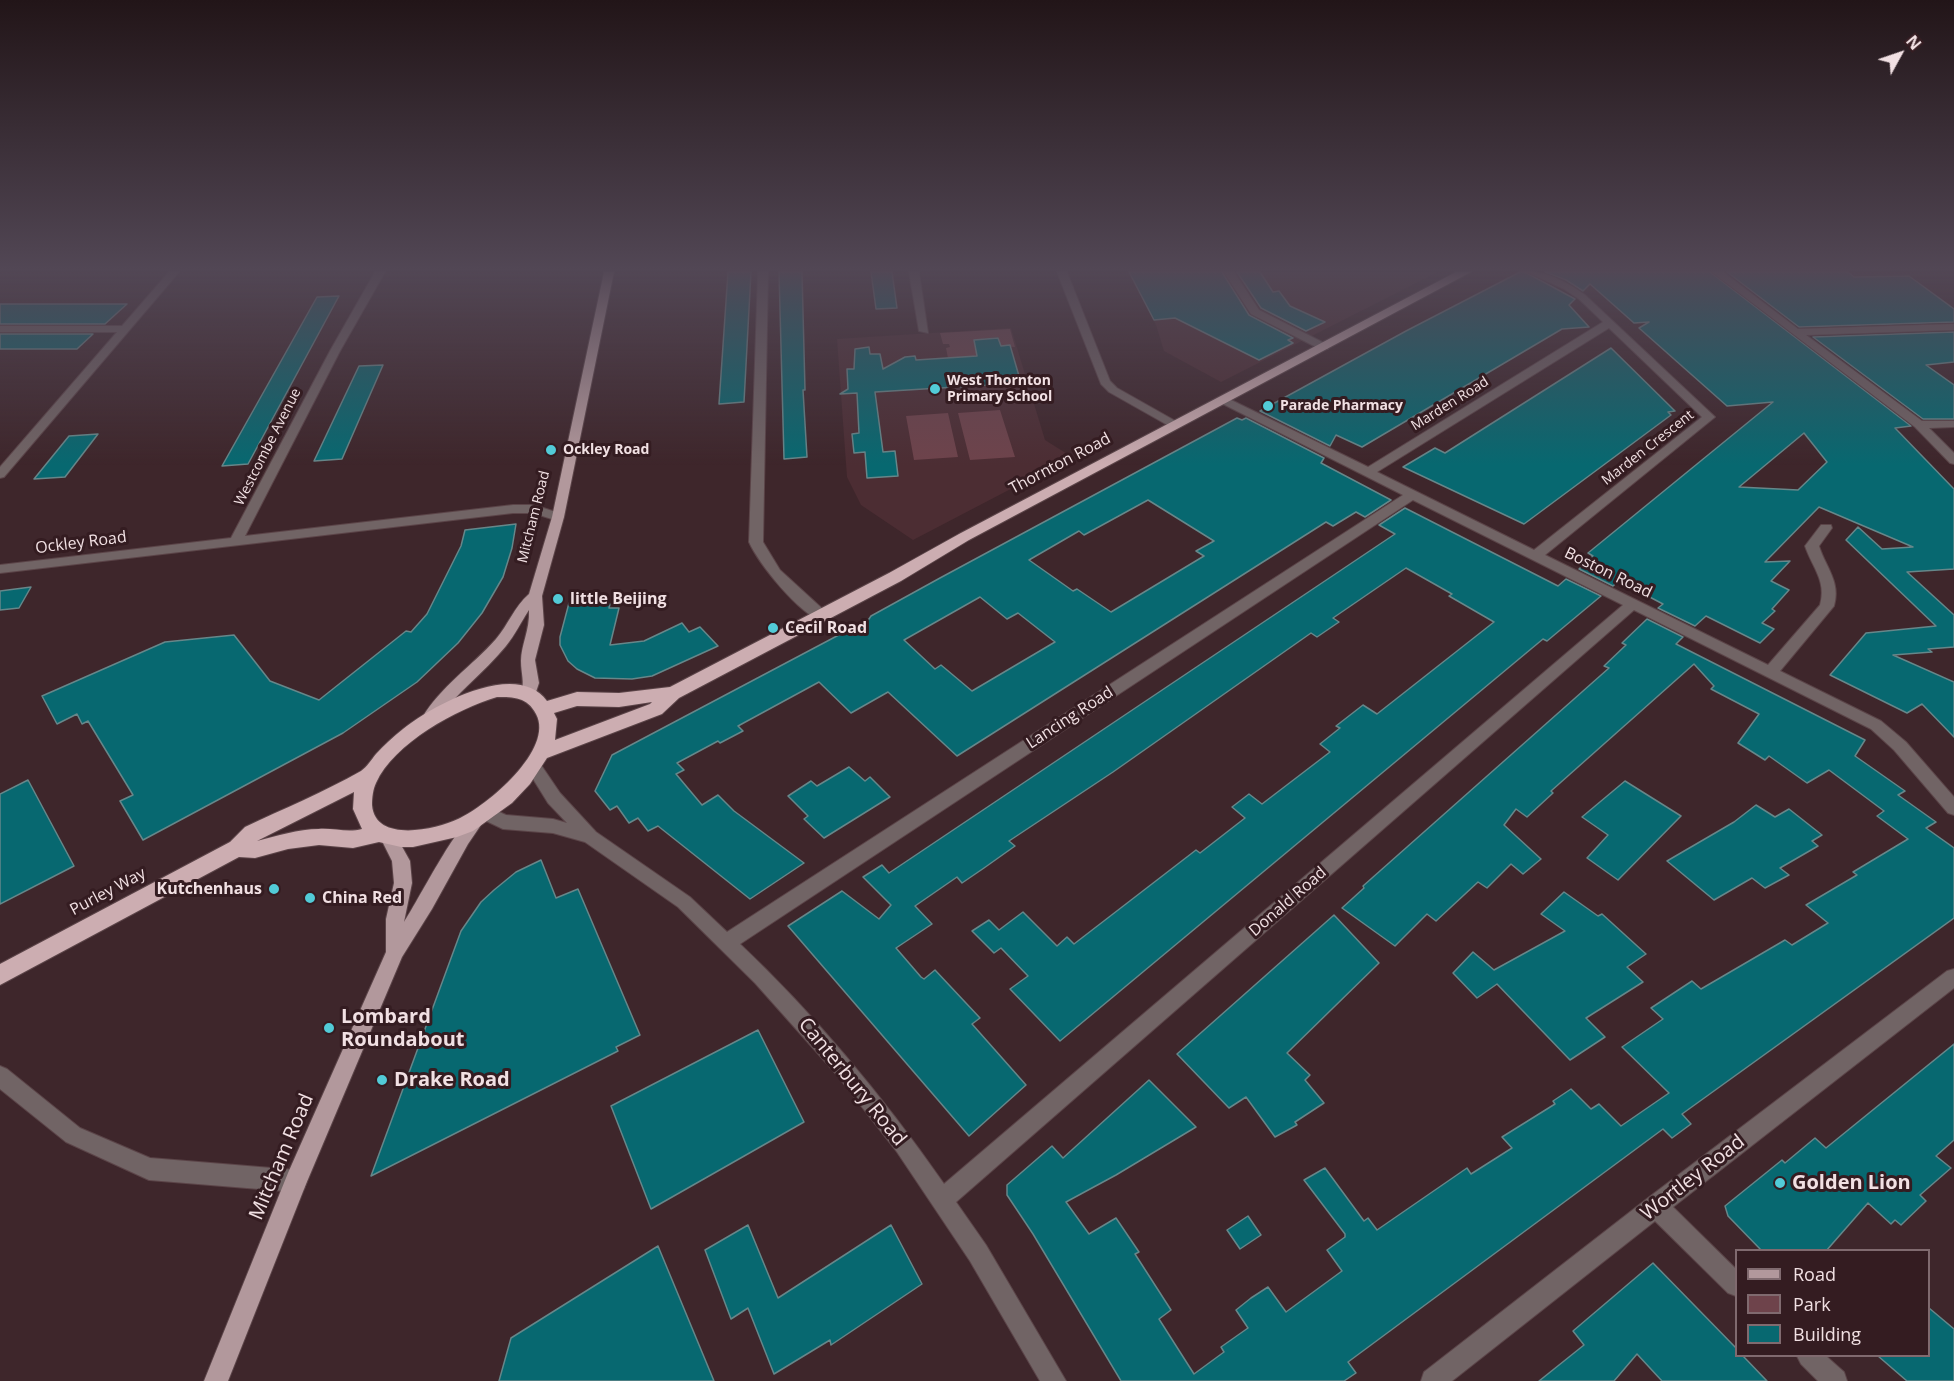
<!DOCTYPE html>
<html>
<head>
<meta charset="utf-8">
<style>
	body { margin:0 }
	#map { position:relative; width:1954px; height:1381px; overflow:hidden; background:#3e262b; font-family:"Open Sans",sans-serif }
	canvas { display:block }
	.legend { position:absolute; left:1735px; top:1249px; width:195px; height:108px; box-sizing:border-box; background:#341c21; border:2px solid #806a6f; margin:0; padding:8px 10px; list-style:none; font-size:18px; color:#f1e0e3 }
	.legend li { display:flex; align-items:center; gap:12px; height:30px }
	.legend b { width:30px; border:2px solid #806a6f }
	.north { position:absolute; left:1870px; top:24px; width:60px; height:60px; -webkit-text-stroke:4px #341c21; paint-order:stroke; rotate:50deg; font-size:16px; font-weight:700; line-height:24px; text-align:center; color:#f1e0e3 }
	.north::after { content:''; display:block; margin:auto; width:21px; height:27px; background:#f1e0e3; clip-path:polygon(50% 0,100% 100%,50% 72%,0 100%) }
</style>
</head>
<body>
<div id="map">
<canvas width="1954" height="1381"></canvas>
<ul class="legend">
<li><b style="height:8px;background:#b2989c"></b>Road</li>
<li><b style="height:16px;background:#6e434b"></b>Park</li>
<li><b style="height:16px;background:#076870"></b>Building</li>
</ul>
<div class="north">N</div>
</div>
<script>
const ctx = document.querySelector('canvas').getContext('2d');
ctx.lineJoin = 'round';
function paint(path, color) { ctx.fillStyle = color; ctx.fill(path, 'evenodd'); }
function trace(path, color, width, dash) { ctx.strokeStyle = color; ctx.lineWidth = width; ctx.lineCap = dash ? 'butt' : 'round'; ctx.setLineDash(dash || []); ctx.stroke(path); }
function write(font, color, halo, rows, align = 'center') {
  ctx.font = font + ' "Open Sans",sans-serif'; ctx.lineWidth = 6; ctx.setLineDash([]); ctx.textBaseline = 'middle'; ctx.strokeStyle = halo; ctx.fillStyle = color; for (const [text, x, y, turn = 0] of rows) {
    ctx.save(); ctx.translate(x, y); ctx.rotate((+turn || 0) * Math.PI / 180); ctx.textAlign = isNaN(turn) ? turn : align; if (halo) ctx.strokeText(text, 0, 0); ctx.fillText(text, 0, 0); ctx.restore();
  }
}
paint(new Path2D(`
	M1129,272H1438L1221,382L1164,351L1156,325Z
	M1011,328L1045,440L1072,457L913,540L861,505L847,477L837,339Z`), '#4c2d33');
paint(new Path2D(`
	M1010,329L1015,347L1001,346L998,337L974,340L978,357L948,358L946,348L950,347L949,344H943L940,333Z
	M1000,410L1015,457L970,460L958,413Z
	M948,413L958,457L914,460L906,416Z`), '#6e434b');
const building = new Path2D(`
	M728,272H751L744,402L719,404Z
	M779,272H802L805,390H803L807,457L784,459Z
	M871,272H892L897,308L876,309Z
	M1129,272H1222L1249,315L1293,338L1288,340L1293,343L1259,360L1175,318L1154,320Z
	M1237,272H1260L1273,292L1279,291L1290,306L1325,322L1306,331L1261,308Z
	M1520,272H1525L1575,299L1569,305L1589,327L1562,329L1362,447L1336,435L1330,446L1260,411L1406,331Z
	M1545,272H1710L1911,426L1895,428L1954,489V569L1907,572L1954,615V647L1928,649L1932,652L1893,655L1954,682V737L1922,704L1907,713L1830,675L1866,633L1936,626L1846,540L1858,527L1882,549L1913,547L1819,507L1765,562L1790,561L1771,581L1789,590L1772,609L1775,611L1762,623L1774,629L1760,643L1706,616L1695,626L1658,608L1663,604L1619,581L1613,586L1579,569L1593,556L1588,553L1773,402L1727,406L1639,328L1649,322L1634,323L1590,284L1583,291L1566,280ZM1804,433L1827,462L1798,490L1739,487Z
	M1727,272H1848L1854,277L1909,276L1954,309V322L1799,327Z
	M339,296L248,464L222,466L317,297Z
	M0,304H127L105,324H0Z
	M1954,332V362L1926,365L1954,385V419H1923L1813,337Z
	M0,334H93L77,349H0Z
	M998,338L1001,346L1010,345L1021,383L875,392L883,452L895,451L898,476L867,478L865,452L854,453L852,434L859,433L857,393L840,394L848,389L847,369H854L855,349L869,347L870,354H880L883,369L905,357L915,356L916,360L977,356L974,340Z
	M1611,348L1675,411L1668,412L1671,415L1524,524L1403,467L1435,448L1445,453Z
	M383,365L342,459L314,461L359,366Z
	M1237,418L1242,420L1246,418L1324,458L1321,463L1391,500L1365,517L1356,512L1333,526L1326,522L957,756L888,692L851,713L819,682L738,726L743,731L720,743L718,741L677,763L684,770L676,774L702,805L718,795L734,811L804,863L750,899L658,826L648,831L638,818L629,823L617,806L610,810L595,791L612,755L869,619L871,616L940,578ZM1148,500L1214,541L1196,551L1204,556L1111,612L1077,589L1073,591L1029,560L1079,531L1084,535ZM980,597L1007,619L1018,613L1055,642L972,691L941,665L935,669L904,640Z
	M98,434L65,477L34,479L69,436Z
	M1405,508L1558,586L1566,579L1601,596L1547,641L1543,639L1060,1041L1010,989L1028,976L1001,948L994,953L972,931L989,920L999,930L1023,912L1057,946L1067,937L1074,944L1196,850L1200,853L1245,818L1232,807L1249,794L1262,804L1330,752L1320,744L1340,728L1336,726L1363,705L1377,714L1494,622L1449,596L1452,594L1406,568L1333,618L1339,622L1317,637L1311,633L1113,772L1009,841L1015,846L984,868L962,883L957,877L915,906L932,924L896,948L921,977L924,979L935,970L980,1018L972,1024L1026,1085L969,1136L788,926L842,891L879,919L891,905L863,877L882,865L889,873L1395,534L1379,525Z
	M516,524L512,548L503,577L482,613L458,643L417,682L343,733L143,840L120,801L133,795L88,721L82,724L77,714L57,724L42,696L165,642L234,635L270,681L319,700L406,631L411,632L427,614L461,546L465,530Z
	M31,587L19,608L0,610V591Z
	M602,600L601,605L610,604L609,608H619L610,645L644,641L682,623L689,632L700,627L718,646L652,676L632,679L595,678L577,669L568,661L560,645V637L569,603Z
	M1647,619L1683,637L1676,644L1865,740L1855,756L1905,791L1898,795L1936,822L1926,828L1954,848V918L1682,1114L1691,1124L1672,1138L1663,1129L1348,1362L1356,1373L1344,1381H1121L1033,1234L1007,1195V1185L1052,1146L1063,1158L1149,1080L1196,1127L1116,1175L1066,1202L1089,1234L1116,1218L1139,1252L1135,1254L1171,1310L1159,1319L1194,1374L1224,1352L1221,1347L1248,1328L1236,1310L1251,1298L1268,1287L1286,1312L1342,1271L1327,1250L1345,1237V1234L1304,1180L1325,1168L1364,1221L1368,1218L1377,1230L1467,1168L1471,1174L1512,1148L1502,1137L1555,1104L1553,1101L1571,1089L1591,1109L1599,1104L1621,1126L1669,1093L1622,1047L1663,1019L1651,1008L1692,981L1701,989L1785,940L1792,945L1828,923L1806,905L1857,875L1853,872L1908,839L1877,816L1884,811L1829,770L1807,783L1769,756L1765,760L1738,743L1759,714L1711,689L1714,686L1694,664L1551,791L1553,793L1527,817L1516,809L1504,825L1541,859L1523,874L1511,864L1487,888L1478,882L1436,921L1427,914L1395,946L1342,908L1364,888L1363,886L1609,668L1604,666L1626,645L1622,643Z
	M849,767L865,781L870,777L890,797L824,838L804,819L808,816L788,796L811,781L817,786Z
	M28,780L74,866L0,904V794Z
	M1625,781L1681,816L1618,880L1587,858L1608,835L1582,817Z
	M1756,805L1775,817L1789,809L1822,835L1812,841L1818,846L1780,868L1789,875L1765,888L1752,878L1714,900L1667,861L1734,822Z
	M541,860L556,898L578,889L640,1035L616,1047L618,1051L371,1176L461,931L481,902L494,890L516,872Z
	M1564,892L1598,916L1602,914L1646,954L1627,967L1643,982L1586,1018L1605,1037L1570,1060L1497,984L1477,998L1453,973L1473,952L1494,970L1565,931L1541,914Z
	M1334,915L1379,963L1287,1053L1310,1075L1305,1080L1324,1103L1295,1122L1297,1125L1275,1137L1246,1097L1229,1108L1177,1054Z
	M758,1030L804,1122L651,1209L611,1106Z
	M1954,1044V1140L1936,1156L1951,1168L1920,1195L1926,1201L1901,1225L1895,1220L1891,1224L1868,1203L1826,1251H1762L1728,1216L1725,1206L1782,1160L1785,1163L1815,1138L1826,1148Z
	M1248,1216L1261,1235L1240,1249L1227,1230Z
	M748,1225L778,1298L891,1225L922,1284L831,1345L830,1340L774,1374L748,1308L731,1319L705,1250Z
	M658,1246L714,1381H499L511,1338Z
	M1653,1263L1737,1349V1356H1743L1767,1381H1662L1637,1354L1614,1381H1539L1584,1345L1573,1331Z
	M1929,1308L1954,1329V1381H1907L1878,1356H1929Z`);
paint(building, '#076870');
trace(building, '#66878a', 1.5);
const minor = new Path2D(`
	M169,272H179L4,477L0,478V467L117,332H0V326H122Z
	M375,272H385L340,351L245,536L513,505H534L562,514L564,517L562,520L558,521L533,513H513L0,573V565L231,538L330,351Z
	M758,272H768L763,542L780,570L827,613L829,616L822,621C799,614 759,564 749,542Z
	M909,272H919L928,333L919,331Z
	M1057,272H1067L1110,381L1117,388L1179,423V427H1171L1109,392L1101,384Z
	M1224,272H1234L1259,310L1328,345V349H1320L1251,314Z
	M1527,272C1549,272 1568,283 1585,295L1715,417L1545,555L1768,665L1820,605C1827,581 1812,567 1805,546L1821,525H1831L1832,528L1819,546C1826,568 1841,582 1834,606L1780,671L1881,721L1906,742L1954,797V815L1948,813L1894,750L1871,729L1634,610L956,1202L986,1245L1066,1381H1040L970,1261L897,1152L837,1075L755,983L678,907L585,842L553,833L503,829L480,818L478,813L480,808L486,806L506,815L553,819L567,823L548,803L525,766L527,762H539L560,793L596,832L690,897L727,932L1403,495L1219,402V398H1227L1368,467L1603,322L1579,299L1564,289ZM1609,328L1702,417L1534,550L1377,472ZM1413,500L1623,605L944,1184C884,1098 816,1016 740,944Z
	M1712,272H1723L1798,329L1954,324V330L1806,335L1922,421H1954V427L1929,428L1954,453V464L1950,463L1915,427Z
	M1954,969V988L1673,1207L1736,1269V1296L1728,1293L1655,1221L1452,1381H1421L1424,1372L1648,1198L1947,971Z
	M0,1066L7,1069L80,1128L150,1158L296,1170L304,1173L307,1181L304,1189L296,1192L149,1180L66,1142L0,1089Z
	M1797,1356H1826L1844,1372L1847,1381H1818L1801,1364Z`);
const major = new Path2D(`
	M604,272H614L564,517L542,596L544,625L535,660L539,683L534,698H524L521,694C525,682 521,674 521,661C521,645 530,630 529,610C521,622 515,635 506,646C484,673 456,693 435,722H425L422,718C440,687 472,666 496,639C508,625 514,607 529,594L552,517Z
	M475,815L481,817L483,822L468,844L432,909L402,957L306,1184L228,1381H204L288,1173L386,952V919L394,883L392,861L381,839L383,834L389,832L395,834L410,861L412,883L404,922C417,903 458,821 475,815Z`);
const highway = new Path2D(`
	M1456,272H1471L969,540L901,581L679,698L662,714L547,758L530,784L512,803L473,831L457,837L413,847H401L379,842L353,848L319,845L288,849L255,858L239,857L0,985V964L230,842L245,827C283,809 324,792 361,771C367,767 371,760 376,754C384,745 393,737 403,729C433,705 517,659 547,701L577,692L619,693L670,687L889,573L959,534ZM497,697C514,697 527,697 536,714C555,749 487,806 458,819C435,830 375,843 372,805C372,798 373,789 376,783C394,743 457,709 497,697ZM652,702L650,704L555,740L557,719L554,713L577,706L619,707ZM354,792L353,809L362,829C348,833 334,828 319,829C298,829 277,836 257,841Z`);
trace(minor, '#5b4448', 2);
trace(major, '#5b4448', 2);
trace(highway, '#5b4448', 2);
paint(minor, '#716465');
paint(major, '#b2989c');
paint(highway, '#ccadb1');
const sky = ctx.createLinearGradient(0, 0, 0, 465);
sky.addColorStop(0, '#221518');
sky.addColorStop(0.58, '#524755');
sky.addColorStop(1, '#52475500');
ctx.fillStyle = sky;
ctx.fillRect(0, 0, 1954, 465);
for (const [x, y, r, color] of [
	[935,389,6,"#52cbd7"],
	[1268,406,6,"#52cbd7"],
	[551,450,6,"#52cbd7"],
	[558,599,6,"#52cbd7"],
	[773,628,6,"#52cbd7"],
	[274,889,6,"#52cbd7"],
	[310,898,6,"#52cbd7"],
	[329,1028,6,"#52cbd7"],
	[382,1080,6,"#52cbd7"],
	[1780,1183,6,"#52cbd7"]
]) { const dot = new Path2D(); dot.arc(x, y, r, 0, 2 * Math.PI); ctx.fillStyle = color; ctx.fill(dot); trace(dot, '#341c21', 2); }
write('bold 14px', '#f1e0e3', '#341c21', [
	["West Thornton",947,381],
	["Primary School",947,397],
	["Parade Pharmacy",1280,406],
	["Ockley Road",563,450]
], 'left');
write('14px', '#f1e0e3', '#341c21', [
	["Marden Road",1450,404,-32],
	["Westcombe Avenue",268,447,-63],
	["Marden Crescent",1648,448,-38],
	["Mitcham Road",534,517,-76]
]);
write('16px', '#f1e0e3', '#341c21', [
	["Thornton Road",1060,464,-28],
	["Ockley Road",81,543,-7],
	["Boston Road",1608,573,26],
	["Lancing Road",1070,718,-33],
	["Purley Way",108,892,-28],
	["Donald Road",1288,902,-41]
]);
write('bold 16px', '#f1e0e3', '#341c21', [
	["little Beijing",570,599],
	["Cecil Road",785,628],
	["Kutchenhaus",262,889,"right"],
	["China Red",322,898]
], 'left');
write('bold 20px', '#f1e0e3', '#341c21', [
	["Lombard",341,1017],
	["Roundabout",341,1040],
	["Drake Road",394,1080],
	["Golden Lion",1792,1183]
], 'left');
write('20px', '#f1e0e3', '#341c21', [
	["Canterbury Road",852,1082,51],
	["Mitcham Road",282,1157,-67],
	["Wortley Road",1693,1178,-38]
]);
</script>
</body>
</html>
